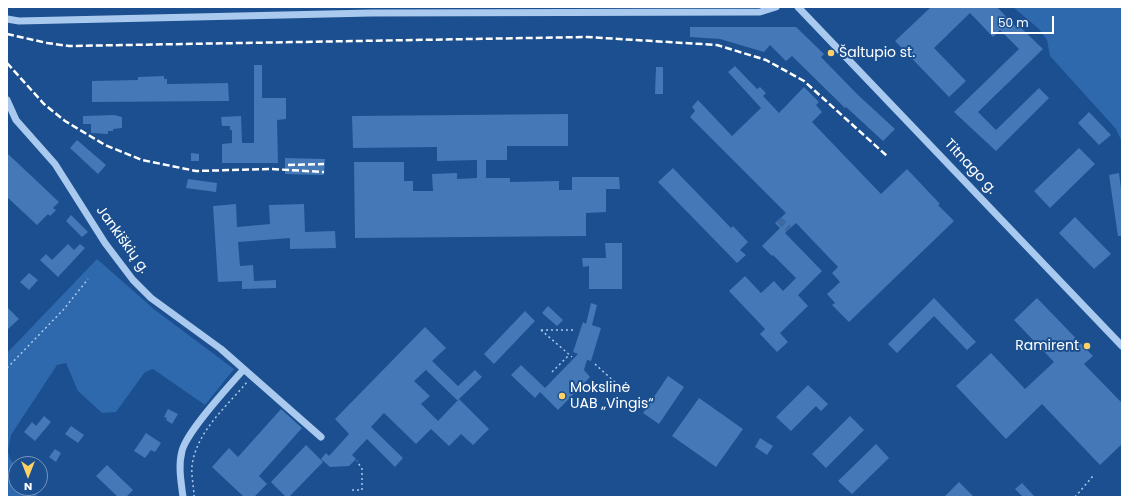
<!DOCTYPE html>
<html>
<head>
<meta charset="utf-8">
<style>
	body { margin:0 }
	#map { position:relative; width:1129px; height:504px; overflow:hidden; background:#1b4f8f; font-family:Poppins,sans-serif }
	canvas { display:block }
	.frame { position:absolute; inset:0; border:8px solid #fff; pointer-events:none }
	.north { position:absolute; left:8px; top:456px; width:40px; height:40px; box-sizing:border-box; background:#1b4f8f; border:1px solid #7695bc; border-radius:50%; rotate:180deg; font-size:11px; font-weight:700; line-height:16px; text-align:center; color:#fff }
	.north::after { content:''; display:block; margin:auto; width:14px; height:18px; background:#ffd166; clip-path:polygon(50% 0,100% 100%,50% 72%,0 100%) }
	.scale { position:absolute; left:991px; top:16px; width:63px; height:18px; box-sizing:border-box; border:2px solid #fff; border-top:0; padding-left:5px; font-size:12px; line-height:14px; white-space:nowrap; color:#fff; -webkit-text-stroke:3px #1b4f8f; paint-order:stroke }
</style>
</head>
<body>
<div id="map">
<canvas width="1129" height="504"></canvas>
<div class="frame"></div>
<div class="north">N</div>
<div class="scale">50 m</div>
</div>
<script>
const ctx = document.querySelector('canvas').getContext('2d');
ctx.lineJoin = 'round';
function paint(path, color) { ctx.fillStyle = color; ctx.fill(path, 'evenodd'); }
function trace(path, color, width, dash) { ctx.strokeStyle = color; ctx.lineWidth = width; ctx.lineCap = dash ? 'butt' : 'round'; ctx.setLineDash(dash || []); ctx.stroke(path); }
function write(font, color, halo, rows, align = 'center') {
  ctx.font = font + ' Poppins,sans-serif'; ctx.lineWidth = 4; ctx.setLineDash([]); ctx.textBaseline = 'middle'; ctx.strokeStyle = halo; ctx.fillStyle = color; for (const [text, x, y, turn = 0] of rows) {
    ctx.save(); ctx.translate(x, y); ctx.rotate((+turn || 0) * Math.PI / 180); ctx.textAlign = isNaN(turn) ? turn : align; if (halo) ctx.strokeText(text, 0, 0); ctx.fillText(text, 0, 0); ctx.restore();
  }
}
paint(new Path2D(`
	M1013,7H1122V142L1116,129L1050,56L1047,40L1039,29Z
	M97,259L155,310L234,369L205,405L153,369L145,372L116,412L102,413L78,391L66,363L57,365L11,435L8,451L10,459L16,467V488H32L38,497H7V353Z`), '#2e69ad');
paint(new Path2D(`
	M931,7H997L1017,28L1019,26L1043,49L978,112L996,130L1039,88L1049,98L996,151L954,112L1019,49L1000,30L993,37L970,13L934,48L966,81L949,97L895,41Z
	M690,27H796L824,54L821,57L858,95L895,129L883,141L846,107L845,108L792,56L786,61L770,45L764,52L720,39L690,37Z
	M254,65H262V98H286V119L277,120L278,163H222V144L232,143V130H230V126H222L221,117L241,116L242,143H254Z
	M735,66L757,89L760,87L766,93L763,96L779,113L804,87L819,102L816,105L822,112L812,122L881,194L907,169L940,204L938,205L954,221L849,322L832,305L835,303L827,294L840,282L832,273L838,267L796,223L785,233L822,271L798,295L808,306L780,333L788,342L777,352L760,334L765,329L729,291L745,276L761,293L774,281L783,291L796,278L773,255L772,256L762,246L780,228L775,223L786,213L690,117L695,111L692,107L698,100L732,136L761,108L728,72Z
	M656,67H663V94H655Z
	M164,76V79H167V84L228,83L229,101L92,102V81L138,80V77Z
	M1089,112L1111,135L1099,145L1078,123Z
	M568,114V146H507V160H486V178H510V182L559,181V190H572V177H619L620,189H606V212L586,213V236L355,238L354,162H404V181H413V191H433L432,174L457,173V179L477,178V160L437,161V147L353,148L352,116Z
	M114,115L122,117V128L113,129V131H108V134L91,133V124H83V116Z
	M77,140L106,165L98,174L70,148Z
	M1079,148L1095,164L1050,208L1034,191Z
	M7,153L59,202L53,208L56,210L50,216L48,214L37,225L7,197Z
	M191,153L199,154V161H191Z
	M285,158L325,159L324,175L285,174Z
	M673,168L731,228L733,226L748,242L740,250L746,255L737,263L658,182Z
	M1119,173L1122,197V236H1118L1109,175Z
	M188,179L217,183L216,192L186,188Z
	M236,204L237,227L270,224L269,205L304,204L305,232L335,231L336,248L290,249V238L238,242L240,266L253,265L254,281L276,280V288L242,289V281L218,282L213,206Z
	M71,215L88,232L82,237L66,221Z
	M1075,217L1111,254L1094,269L1059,233Z
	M605,243H622V289H589V266L583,267L582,258H606Z
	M68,244L74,250L80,244L85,248L58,277L40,260L46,254L52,260Z
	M29,273L38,280L29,290L20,282Z
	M934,298L976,342L967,350L934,316L897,353L888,344Z
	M1037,298L1093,356L1084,364L1122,403V444L1100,465L1042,404L1006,439L956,386L991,353L1025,389L1054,362L1014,320Z
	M591,303L597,305L592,325L601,328L591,361L587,360L584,370L590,377L558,410L540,392L535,398L511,375L521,365L545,388L578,354L573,352L583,322L586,324Z
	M548,306L563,320L557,326L542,313Z
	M7,307L19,319L7,330Z
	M525,311L535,321L494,364L484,354Z
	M425,327L446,348L432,361L458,386L475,370L482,377L459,399L489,429L473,445L461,434L449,446L431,429L416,444L384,413L371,427L403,458L395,467L367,439L352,455L356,459L349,466L330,467L321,459L326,453L329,456L349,434L335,419ZM426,370L458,401L459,399L438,421L421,404L430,396L414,381Z
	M668,376L684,387L659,424L643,413Z
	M808,385L828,404L821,411L816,406L791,431L776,417Z
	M699,398L743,429L716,467L672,436Z
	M168,409L178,414L172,424L166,420L167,418L164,417Z
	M281,409L302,428L259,476L267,484L254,497H244L212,467L229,448L238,457Z
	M44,416L51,422L35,441L24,432L32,422L36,426Z
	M850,416L864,430L826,468L812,454Z
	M71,426L84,435L78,443L65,434Z
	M146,433L161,443L155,452L151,450L145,458L134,451Z
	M760,438L773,446L767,455L755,447Z
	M876,444L889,458L852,494L838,481Z
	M306,445L323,462L289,497H286L271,482Z
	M55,449L61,453L56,462L49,457Z
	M107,465L133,490L126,497H118L96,476Z
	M959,482L974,497H944Z
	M1022,483L1035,497H1023L1015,489Z`), '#4478b7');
trace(new Path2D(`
	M779,220L789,229`), '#3d69a0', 7, [7, 3.5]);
trace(new Path2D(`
	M541,330L572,357
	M541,330H575
	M595,364L617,384
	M7,368L64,309L88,279
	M552,372L569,355
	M352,490H362V469L357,461
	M194,497C194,487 191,476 192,466C196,432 227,406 248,381
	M1075,497L1093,476`), '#a9c9ee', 1.5, [2, 3]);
trace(new Path2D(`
	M798,7L1122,346
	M7,19L19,21L371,13L760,12L776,7
	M7,100L16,120L55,164L105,243L133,280L151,298L221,349L321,437
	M183,497C181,481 178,466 182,451C187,431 229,386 244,369`), '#a9c9ee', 7);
trace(new Path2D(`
	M7,34L47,43L69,46L587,37L717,45L766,60L804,81L887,156
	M7,63L44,104L65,121L105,145L142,160L196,171L271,169L324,172
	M288,165L324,164`), '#fff', 2.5, [7, 3]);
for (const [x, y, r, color] of [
	[831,53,4,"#ffd166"],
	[1087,346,4,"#ffd166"],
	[562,396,4,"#ffd166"]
]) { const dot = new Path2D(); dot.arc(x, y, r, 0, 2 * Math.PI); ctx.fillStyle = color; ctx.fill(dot); trace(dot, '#1b4f8f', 1.5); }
write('14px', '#fff', '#1b4f8f', [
	["Šaltupio st.",839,53],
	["Ramirent",1079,346,"right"],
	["Mokslinė",570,388],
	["UAB „Vingis“",570,404]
], 'left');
write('14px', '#fff', '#1b4f8f', [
	["Titnago g.",970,167,47],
	["Jankiškių g.",122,240,54]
]);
</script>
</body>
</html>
